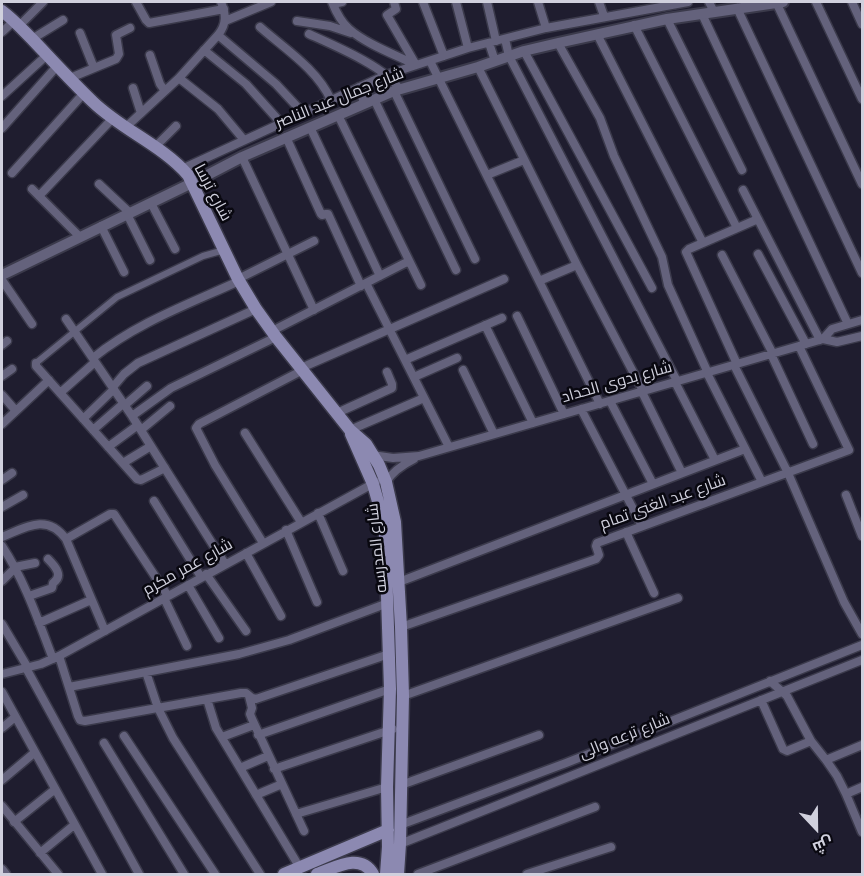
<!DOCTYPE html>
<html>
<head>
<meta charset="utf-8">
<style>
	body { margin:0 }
	#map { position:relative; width:864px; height:876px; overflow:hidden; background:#1f1d2f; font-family:"Nunito Sans",Cairo,sans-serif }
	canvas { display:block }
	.frame { position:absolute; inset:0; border:3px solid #d0d0dd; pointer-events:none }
	.north { position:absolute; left:786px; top:798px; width:60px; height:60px; -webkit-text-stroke:4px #090810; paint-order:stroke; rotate:158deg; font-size:16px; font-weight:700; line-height:24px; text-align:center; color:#d0d0dd }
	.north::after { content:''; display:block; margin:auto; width:21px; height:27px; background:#d0d0dd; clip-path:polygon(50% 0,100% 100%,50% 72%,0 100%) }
</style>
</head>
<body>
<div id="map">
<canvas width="864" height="876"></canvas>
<div class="frame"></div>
<div class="north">ش</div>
</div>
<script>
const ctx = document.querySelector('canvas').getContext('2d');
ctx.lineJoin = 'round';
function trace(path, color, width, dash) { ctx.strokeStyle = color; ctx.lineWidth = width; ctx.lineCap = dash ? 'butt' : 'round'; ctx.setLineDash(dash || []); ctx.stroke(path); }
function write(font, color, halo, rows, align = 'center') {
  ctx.font = font + ' "Nunito Sans",Cairo,sans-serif'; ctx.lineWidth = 5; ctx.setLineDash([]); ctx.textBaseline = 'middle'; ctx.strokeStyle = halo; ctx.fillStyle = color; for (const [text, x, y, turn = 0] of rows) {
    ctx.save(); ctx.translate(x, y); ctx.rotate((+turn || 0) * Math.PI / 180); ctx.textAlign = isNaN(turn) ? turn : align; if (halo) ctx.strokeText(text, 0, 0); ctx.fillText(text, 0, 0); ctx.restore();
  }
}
const pedestrian = new Path2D(`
	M36,363L117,297L203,256L217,252L224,251`);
const minor = new Path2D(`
	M136,2L146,20L149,23L224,9
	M332,2C336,12 341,22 349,29C366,44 396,55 416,65
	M394,2L396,9L387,15L416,65
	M423,2L444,56
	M456,2L468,48
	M487,2L496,41
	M538,2L546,28
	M599,2L604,16
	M709,2L714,12
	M776,2L862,184
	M816,2L862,99
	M852,2L862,24
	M333,4L342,2
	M737,8L862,273
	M702,14L848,324
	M667,19L742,170
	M225,21L271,2
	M297,21L330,26L351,33
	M634,25L737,228
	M19,26L43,2
	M260,27C285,49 317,69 331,100
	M2,32L14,21
	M80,33L94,68
	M309,34C331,44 388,68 399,89
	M597,34L703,243
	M218,35L276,84L303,113
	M32,39L63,20
	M505,39L509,56L677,381
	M489,43L495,61
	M558,43L600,118L614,156L662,257L668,285L708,373
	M204,50L246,84L281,123
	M524,51L652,288
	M150,55L160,84L165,91
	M430,61L600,404
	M478,67L577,265L643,391
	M70,78L116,59L119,54L116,35L130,28
	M179,78L218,109L244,140
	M359,87L364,103
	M133,88L141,113
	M394,91L475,259
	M2,96L47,55
	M374,99L456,270
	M338,115L421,285
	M126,127L179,78L218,35C227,24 226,14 221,2
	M310,127L380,276
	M2,128L58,65
	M286,137L321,214L322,215L326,214H328L361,286
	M155,147L176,126
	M242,157L314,310
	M182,169L386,75L468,48L546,28L688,2
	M12,173L84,93
	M487,175L524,160
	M99,184L130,213
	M32,189L79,236
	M743,190L820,340
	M39,196L113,118
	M151,203L175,249
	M127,214L150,260
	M101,226L124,272
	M758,254L806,344
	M722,255L773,354
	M238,279L314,241
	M2,280L32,324
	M539,281L577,265
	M366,283L449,447
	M517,316L564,414
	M66,319L132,416L225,564
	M485,325L533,423
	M272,331L409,261
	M823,339L832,329L862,320
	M823,339L837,342L862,336
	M2,345L7,341
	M771,354L813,444
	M93,358C136,323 189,304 239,281
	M405,360L502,318
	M36,363V366L137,479L141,480L165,468
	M737,364L686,252L689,249L758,219
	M734,365L788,473L844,602L862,634
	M301,368L504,279
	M463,370L494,434
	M707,373L762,482
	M2,376L12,369
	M414,377L457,358
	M675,382L715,460
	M113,387L124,374L138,363L256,309
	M642,392L682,473
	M60,393L95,362
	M2,395L16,411
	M610,401L653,484
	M125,405L147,386
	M581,409L642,526
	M337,413L392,388V384L387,372
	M132,416L171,388L276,337
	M83,419L114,389
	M2,424L49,380
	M93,430L124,403
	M141,430L170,406
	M350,430L424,398
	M245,433L301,522
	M108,447L138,425
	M372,455L393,458L419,456L823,339
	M123,463L151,446
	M2,480L12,473
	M386,482C393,471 402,465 414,459
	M846,495L862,536
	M154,501L201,577
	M2,507L23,495
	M318,513L343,571
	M286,530L317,602
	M626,532L654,593
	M2,537C26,527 47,513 66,539L105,631
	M66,539L110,514H114L168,596
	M263,543L215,465L196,428L199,424L303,370
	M2,546C25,581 38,620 53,659
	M246,553L281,616
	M15,567L35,563
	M206,574L246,631
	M2,581L15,568
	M399,582L745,449
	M188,585L219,638
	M29,596L52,588L53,583C64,576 55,566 48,559
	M164,598L187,646
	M39,623L91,600
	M2,624L28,668
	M401,627L596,559L599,555L596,546L597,543L849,450L799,346
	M59,656L78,716L80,720L85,721L241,693H246L252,698L256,699L389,654
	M26,668L139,874
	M146,672L158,708L173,738L260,874
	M2,674L41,664L59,656L376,482
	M770,681L787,696L811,741L826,760L837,776L846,794L862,832
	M69,687L239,654L289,640L388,603
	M2,692L102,874
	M249,696L252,708L250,714L252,719L304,831
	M403,696L678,598
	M207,699L216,728L300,868
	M761,700L783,749L787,751L811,741
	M2,728L14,718
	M258,735L390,689
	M124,736L215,874
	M222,737L254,725
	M104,743L184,874
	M826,760L862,745
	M240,768L268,756
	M274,769L393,729
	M2,780L34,753
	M401,785L539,735
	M846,794L862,787
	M256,795L282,784
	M2,806L58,874
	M296,814L387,787
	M14,822L54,790
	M400,825L566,763L862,645
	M400,844L862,660
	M40,853L74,825
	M2,869L6,874
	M418,874L595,807
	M527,874L611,847`);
const tertiary = new Path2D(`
	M2,275L192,183L242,157L394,91L478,67L524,51L558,43L667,19L783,2`);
const secondary = new Path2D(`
	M2,11C13,19 22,29 32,39C52,60 72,82 93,102C122,130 162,145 188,175L238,279L256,309L276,337L350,430L366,444L379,465L386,482L395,522L401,627L403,696L400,844L398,874
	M351,434L373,484L381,512L385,535L390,689L387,787L388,847L386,874
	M284,874L388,830
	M317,874C335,868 360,852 373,874`);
trace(pedestrian, '#3b3a4b', 9);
trace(minor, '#3b3a4b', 11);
trace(tertiary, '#3b3a4b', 14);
trace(secondary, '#3b3a4b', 15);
trace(pedestrian, '#64627c', 6);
trace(minor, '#64627c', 8);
trace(tertiary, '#64627c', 10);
trace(secondary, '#8c89b1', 12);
write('16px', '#d0d0dd', '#090810', [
	["شارع جمال عبد الناصر",340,99,-22],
	["شارع ترسا",212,193,62],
	["شارع بدوى الحداد",617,383,-16],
	["شارع عبد الغنى تمام",663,503,-20],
	["شارع المدرسه",378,548,-96],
	["شارع عمر مكرم",188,568,-29],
	["شارع ترعه والى",625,737,-22]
]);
</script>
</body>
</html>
